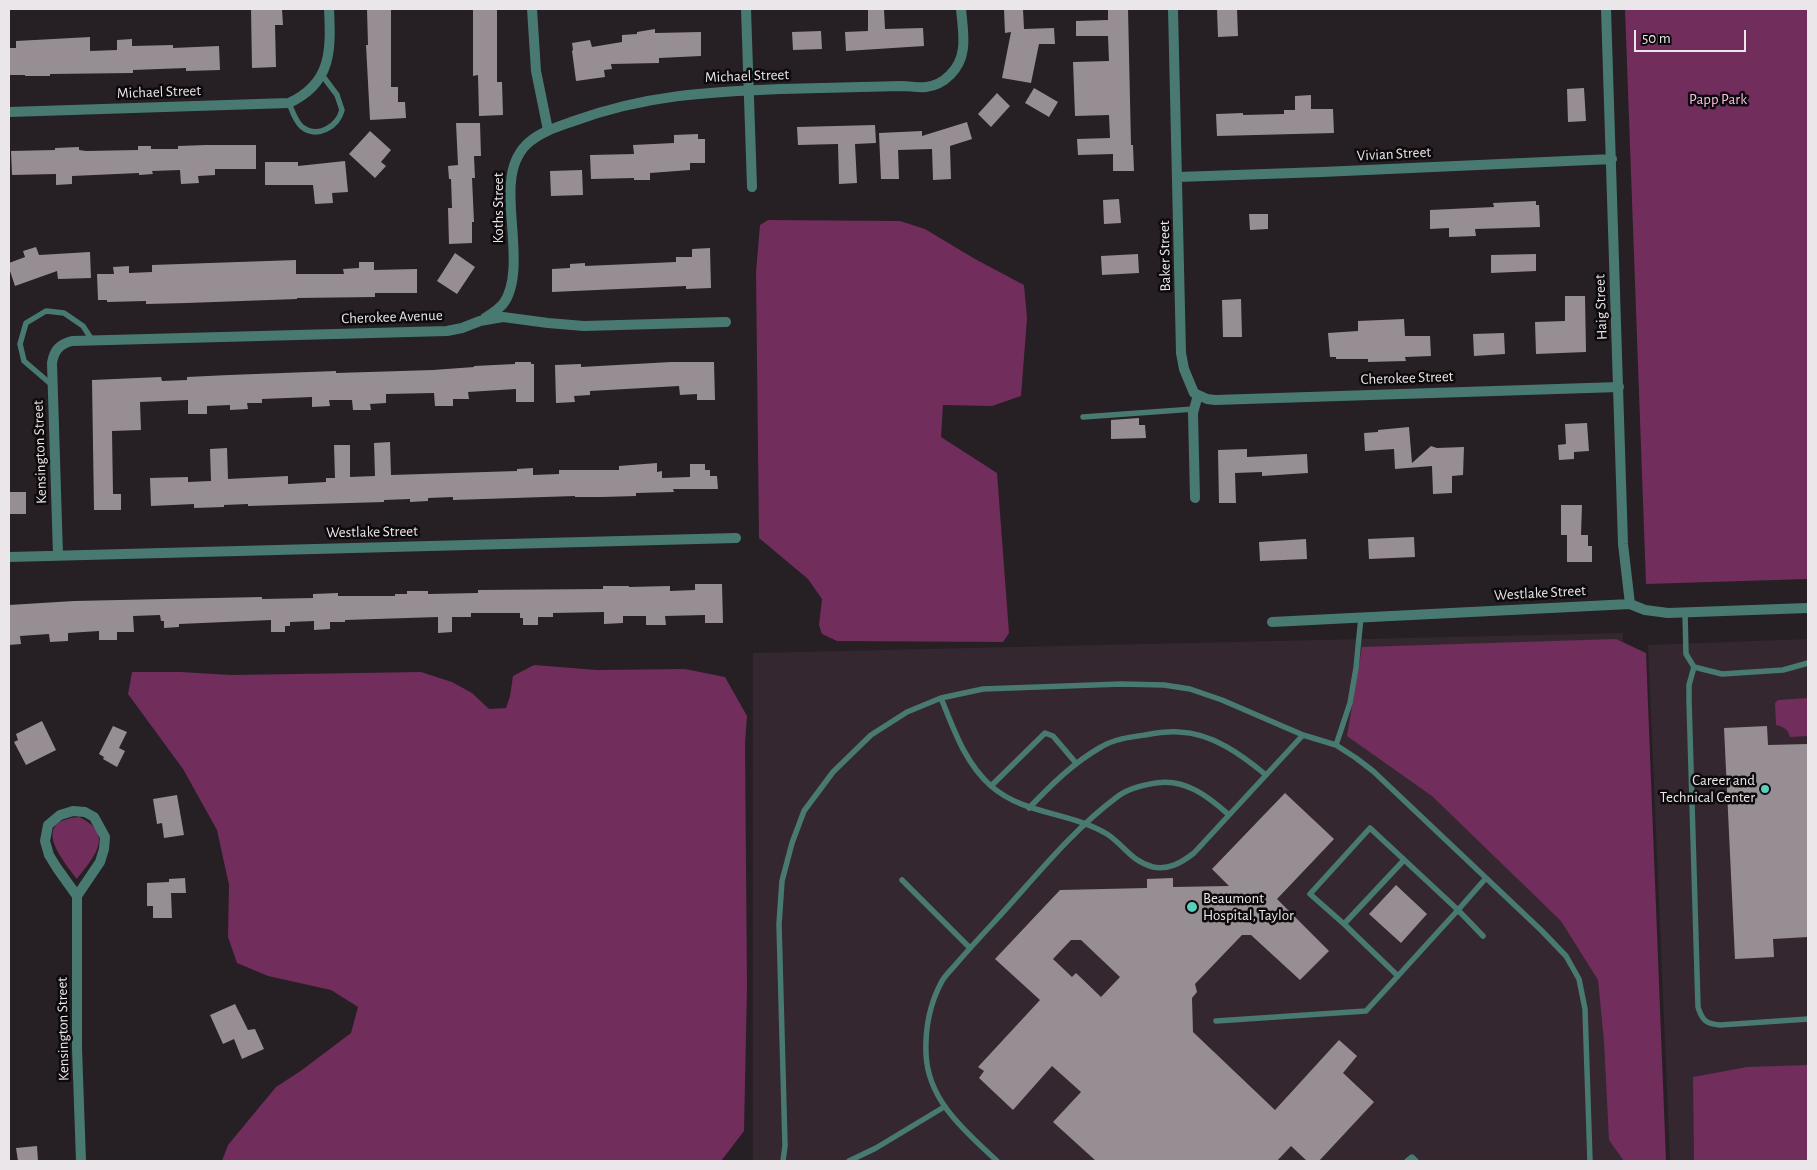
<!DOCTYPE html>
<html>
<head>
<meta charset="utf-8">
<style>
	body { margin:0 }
	#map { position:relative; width:1817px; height:1170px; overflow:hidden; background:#261f24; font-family:"Alegreya Sans",sans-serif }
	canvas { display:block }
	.frame { position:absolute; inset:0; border:10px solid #ebe6e9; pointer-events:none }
	.scale { position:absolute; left:1634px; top:30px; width:112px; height:22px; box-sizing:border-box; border:2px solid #ebe6e9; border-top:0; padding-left:6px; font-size:15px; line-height:18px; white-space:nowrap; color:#ebe6e9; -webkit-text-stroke:4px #0d0a0c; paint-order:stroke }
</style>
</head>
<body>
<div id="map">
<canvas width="1817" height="1170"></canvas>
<div class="frame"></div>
<div class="scale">50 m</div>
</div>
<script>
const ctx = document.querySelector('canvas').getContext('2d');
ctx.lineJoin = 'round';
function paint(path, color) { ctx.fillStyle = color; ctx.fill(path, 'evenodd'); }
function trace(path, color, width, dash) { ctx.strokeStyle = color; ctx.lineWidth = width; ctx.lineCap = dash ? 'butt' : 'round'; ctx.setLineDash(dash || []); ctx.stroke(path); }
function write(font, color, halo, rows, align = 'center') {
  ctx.font = font + ' "Alegreya Sans",sans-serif'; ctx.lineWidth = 5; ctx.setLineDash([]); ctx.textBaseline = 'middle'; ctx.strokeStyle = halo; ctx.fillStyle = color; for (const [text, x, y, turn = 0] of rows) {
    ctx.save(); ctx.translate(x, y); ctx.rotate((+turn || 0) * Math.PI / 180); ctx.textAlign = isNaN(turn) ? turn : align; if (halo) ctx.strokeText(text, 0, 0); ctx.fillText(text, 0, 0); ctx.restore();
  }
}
paint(new Path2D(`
	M1623,633L1639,1161H753V653Z
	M1808,639V1161H1670L1648,645Z`), '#34272f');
paint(new Path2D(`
	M1625,9H1808V579L1646,584Z
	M768,220L900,221L925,229L975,259L1024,285L1027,318L1021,396L992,406L943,405L941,437L997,473L1009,633L1003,642L837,641L822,634L819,625L822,599L808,579L759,538L756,272L760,225Z
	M1616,639L1646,653L1666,1161H1624L1609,1140L1604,1041L1598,980L1561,921L1432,796L1347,736L1362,647Z
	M534,665L597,670L685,669L725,677L747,716L745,743L747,986L744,1131L721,1161H222L228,1145L276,1087L302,1070L351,1033L358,1007L331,990L268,976L237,963L228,937L229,885L217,830L183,769L128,694L132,672H181L231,675L421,672L452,682L472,693L489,709L506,708L510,696L513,676Z
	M1808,698V736L1790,737C1788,729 1783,726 1776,725L1775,703L1778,700Z
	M79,817C115,834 95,856 77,879C61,858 30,821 79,817Z
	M1808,1065V1161H1694L1693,1077L1747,1067Z`), '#712d5c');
paint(new Path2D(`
	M251,9H282L283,25H275L276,67L252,68Z
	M367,9H391V87H398V102H405L406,118L370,120L366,45H368Z
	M473,9H497V82H502L503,115L479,116L478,75L473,76Z
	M868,9H884L885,29L923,28L924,46L846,51L845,32L868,31Z
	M1004,9H1023L1024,29L1054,28L1055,44H1039L1031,83L1002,78L1011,32L1005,33Z
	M1108,9H1128L1131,145H1133L1134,171H1113V154L1078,155L1077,139L1110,138L1109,115L1075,116L1073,62L1109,61L1108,36H1076V21L1108,20Z
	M1217,9H1237L1238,36L1218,37Z
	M655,29V33L701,32V56L659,58V63L611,64L612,69L604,70L605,77L576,81L572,51L573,50L572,43L590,40L592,47L622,42V35L637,34V32Z
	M821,31L822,49L793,50L792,32Z
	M90,37V51L117,50V40L132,39V46L173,45V48L219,46L220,70L186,71V68L133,70V73L50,74V76H25V75H9V48H16V41Z
	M1034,88L1058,102L1049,117L1025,103Z
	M1584,88L1586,121L1568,122L1567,89Z
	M997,93L1010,106L991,127L978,114Z
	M1311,95V109H1333L1334,133L1217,136L1216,114L1243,113V115L1284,114V110H1295V96Z
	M967,122L972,139L950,146L951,179L933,180L932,149L898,150L899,179H881L879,133L922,131V136Z
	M456,123H480L481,156H474L475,178H472L474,222H472V243L449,244L448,208H452L451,179H449L448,166L458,165Z
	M875,125L876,143L855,144L857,183L839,184L838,144L798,145L797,127Z
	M370,131L391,150L381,162L386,166L375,178L349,154Z
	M698,134V139H705V163H690V170L650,173V180H634V178L591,179L590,155L634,154L633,145L674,143V135Z
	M206,145H256V169H215V175L198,176L199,183L181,184L180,170L152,171L153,174L139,175V173L72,176V184L56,185V174L12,175L11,151L55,150V148L79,147V150L86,151L138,150V146H151V149H178V146Z
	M345,161L348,192L332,193L333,203L315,204L313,185H265V162H298V166Z
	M582,170L583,195L551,196L550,171Z
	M1119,199L1121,223L1104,224L1103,200Z
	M1536,201V205H1539L1540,227L1475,229L1476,236L1449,237V228L1430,229V210L1494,207L1493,203Z
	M1249,214H1268V229L1250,230Z
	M36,247L39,255L90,252L91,278L58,279L57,271L15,286L9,268V263L25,257L23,251Z
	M710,248L711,288L686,289V286L552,292V269L570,268V264L585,263V266L676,262V257H692V249Z
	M455,253L475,267L457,294L437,281Z
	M1138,254L1139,273L1102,275L1101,256Z
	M1536,254V271L1491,273V255Z
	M296,260V274H344L343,269L359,268V262H374V270L417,269V293H375V297L297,298V299L187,303L146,304V301L107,302V300H98L97,274H114L113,267L129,266V273L152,272V265Z
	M1565,296H1585L1586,352L1536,354L1535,322L1565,321Z
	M1241,299L1242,337H1223L1222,300Z
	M1404,319L1405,336H1430L1431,356L1405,357L1406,361L1368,362V359H1336V357H1330L1328,333L1358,331V321Z
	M1504,333L1505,354L1474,356L1473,334Z
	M515,362H531V364H534V402H516V389L468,392L469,399H453V406H435L434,393L386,394V403L370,404L371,410H353L352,400H329L330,406L312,407V397L262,399V403H247L248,409L230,410V405L207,406V414H188V400L140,402L141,430L112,431L113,494H121V510H94L92,380L161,377L162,381L187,380V377L229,375L336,371V373L433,370L474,367V366L515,364Z
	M671,362H714L715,400H697V394L680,395L679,386L590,391V395L574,396L575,402L556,403L555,365L581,364V367Z
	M1139,418V425H1145L1146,438L1111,439V420Z
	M1587,423L1589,451L1574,452V459L1559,460L1558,445L1566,444L1565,424Z
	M1409,427L1412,463L1431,446L1437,448L1464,447L1463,475L1452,476V493L1433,494L1432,466L1395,469L1394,449L1365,451L1364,433L1378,432V430Z
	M390,442L391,475L517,471V469L533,468V475L559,474V470H619V466L657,463V472L662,471V478L690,477V464H705V470H710V476H717L718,489H673L674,492L636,493V496L602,497H575V496L453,500V497L428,498V501L410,502V499L384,500V502L248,506V504L224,505V507L194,508V504L151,506L150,478L188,477V482L211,481L210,449L227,448L228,479L288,476V484L326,482V478H335L334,445H350V477L375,476L374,443Z
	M1247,449V457L1307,454L1308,473L1262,476V472L1235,473L1236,503H1219L1218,450Z
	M9,492H26V514H9Z
	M1561,505H1582L1581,535H1588V546H1592V562H1567V535H1561Z
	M1414,537L1415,557L1369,559L1368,539Z
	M1306,539L1307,559L1260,561L1259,542Z
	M695,584H722L723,623H705V615L665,616L666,625H646V616H623V623L604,624V612L553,613V617H538V625H523V618H520V613H471V617H452V632L438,633V617L345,620V622H330V629L314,630V621L290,622V626H285V632H271V620L179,624V627L164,628V621H161L160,615L133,616L134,632H117V640H99V631L68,633V641L50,642L49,634L20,636L21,644L9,645V605L74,601L165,599L262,597V599L313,598V594L338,593V596H395V594H407V591H428V594L478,593V590L603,589V586H629V587L670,586V591L695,590Z
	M42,721L56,750L26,765L14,742L18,740L16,734Z
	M113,726L127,732L119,748L125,751L117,767L103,759L104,757L99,754Z
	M1767,726L1768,745L1808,744V937L1773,939L1774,957L1735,959L1724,728Z
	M1285,793L1334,839L1277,899L1329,951L1300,980L1251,935H1242L1195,984L1197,992L1192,998L1193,1032L1275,1110L1339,1040L1357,1056L1343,1073L1374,1102L1319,1161H1307L1291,1146L1277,1161H1096L1053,1122L1081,1092L1052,1066L1013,1110L979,1078L984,1071L978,1067L1040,1000L995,959L1060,890L1147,888V879L1173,878V887L1229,886L1212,869ZM1071,940H1081L1120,977L1101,997L1076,973L1072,977L1053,959Z
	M177,795L184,835L164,838L162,823L157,824L153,799Z
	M185,878L186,893H171L172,918H153V906H147V883L169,882V879Z
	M1396,885L1427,914L1401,943L1369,914Z
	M235,1004L248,1030L255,1029L264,1049L242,1059L234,1039L223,1044L210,1015Z
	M37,1146L38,1161H18L16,1148Z`), '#978e93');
trace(new Path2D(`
	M289,103C292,110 295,121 302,127C318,139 338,126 342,110L337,95L322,75
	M52,385L24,361L20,344L26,323L46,311L64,313L83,326L92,340
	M1083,417L1194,409
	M1685,613L1686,654L1694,667L1722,674L1783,670L1808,663
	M1694,667L1689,685V700L1698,1007C1702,1020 1706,1024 1720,1025L1808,1019
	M941,698C954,730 965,763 991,786C1024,815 1071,812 1107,834C1124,845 1132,862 1153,867C1169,870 1181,863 1194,853L1303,735
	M1336,745L1350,703L1356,668L1361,617
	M991,786L1045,733L1053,736L1076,763
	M1029,808C1051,785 1073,763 1101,747C1114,739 1130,737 1145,735C1156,733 1167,731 1179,732C1212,733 1242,755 1266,775
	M1404,860L1344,924L1310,894L1370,828L1458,910L1486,878
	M902,880L970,948
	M1344,924L1398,976
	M1216,1021L1366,1011L1458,910L1483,936
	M783,1161L785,1146L779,924L782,881L792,843L804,811L833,772L871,735L907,712L941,698L983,689L1121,684L1164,685L1190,689L1222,700L1303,735L1336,745L1356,758L1373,771L1542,931L1566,956L1579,979L1585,1009L1590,1161
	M849,1161L876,1148L944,1107
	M997,1161C965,1131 928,1101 926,1054C925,1029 930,1003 942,981C946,974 952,969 957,963C969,949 982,935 995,921C1033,880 1071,831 1117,797C1127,789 1143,785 1156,783C1185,778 1209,797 1229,815
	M1407,1161L1412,1157L1416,1161`), '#487a72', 5.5);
trace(new Path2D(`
	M532,9L536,71L548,130
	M746,9L752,187
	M1173,9L1181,353L1184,369L1194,393L1207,399L1215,400L1619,387
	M1606,9L1623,544L1630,604
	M9,112L289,103C332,83 331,50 329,9
	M1178,177L1322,172L1612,159
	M485,318C491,314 498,310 503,304C524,277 507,215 511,182C512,168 517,154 527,144C540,132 557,127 574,121C645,95 707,92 781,89C822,88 862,87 902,86C910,86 918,88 926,87C935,86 944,81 950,75C969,57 963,32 961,9
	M1195,498L1193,413L1198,395
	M58,555L52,363C54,350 60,344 72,341L447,331L462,328L480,321L503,317L548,323L584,326L726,322
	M9,557L736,538
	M1272,622L1630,604L1645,610L1668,613L1808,608
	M77,896L57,868L49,855L45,841L48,825L60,815L73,811L85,812L94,817L105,837L104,849L100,862L77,896V1048L81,1161`), '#487a72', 10);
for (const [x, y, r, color] of [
	[1765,789,5,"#5acebd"],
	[1192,907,6,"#5acebd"]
]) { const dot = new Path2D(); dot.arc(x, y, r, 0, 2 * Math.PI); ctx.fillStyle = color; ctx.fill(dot); trace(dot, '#0d0a0c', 2); }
write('15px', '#ebe6e9', '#0d0a0c', [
	["Michael Street",747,76,-2],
	["Michael Street",159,92,-2],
	["Vivian Street",1394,154,-3],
	["Koths Street",498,208,-90],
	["Baker Street",1165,256,-91],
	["Haig Street",1601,307,-92],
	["Cherokee Avenue",392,317,-2],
	["Cherokee Street",1407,378,-2],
	["Kensington Street",40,452,-92],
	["Westlake Street",372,532,-1],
	["Westlake Street",1540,593,-3],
	["Kensington Street",63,1029,-91]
]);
write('15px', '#febbe5', '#0d0a0c', [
	["Papp Park",1718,99]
]);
write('15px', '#ebe6e9', '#0d0a0c', [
	["Career and",1755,780],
	["Technical Center",1755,797],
	["Beaumont",1203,898,"left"],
	["Hospital, Taylor",1203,915,"left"]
], 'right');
</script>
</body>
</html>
